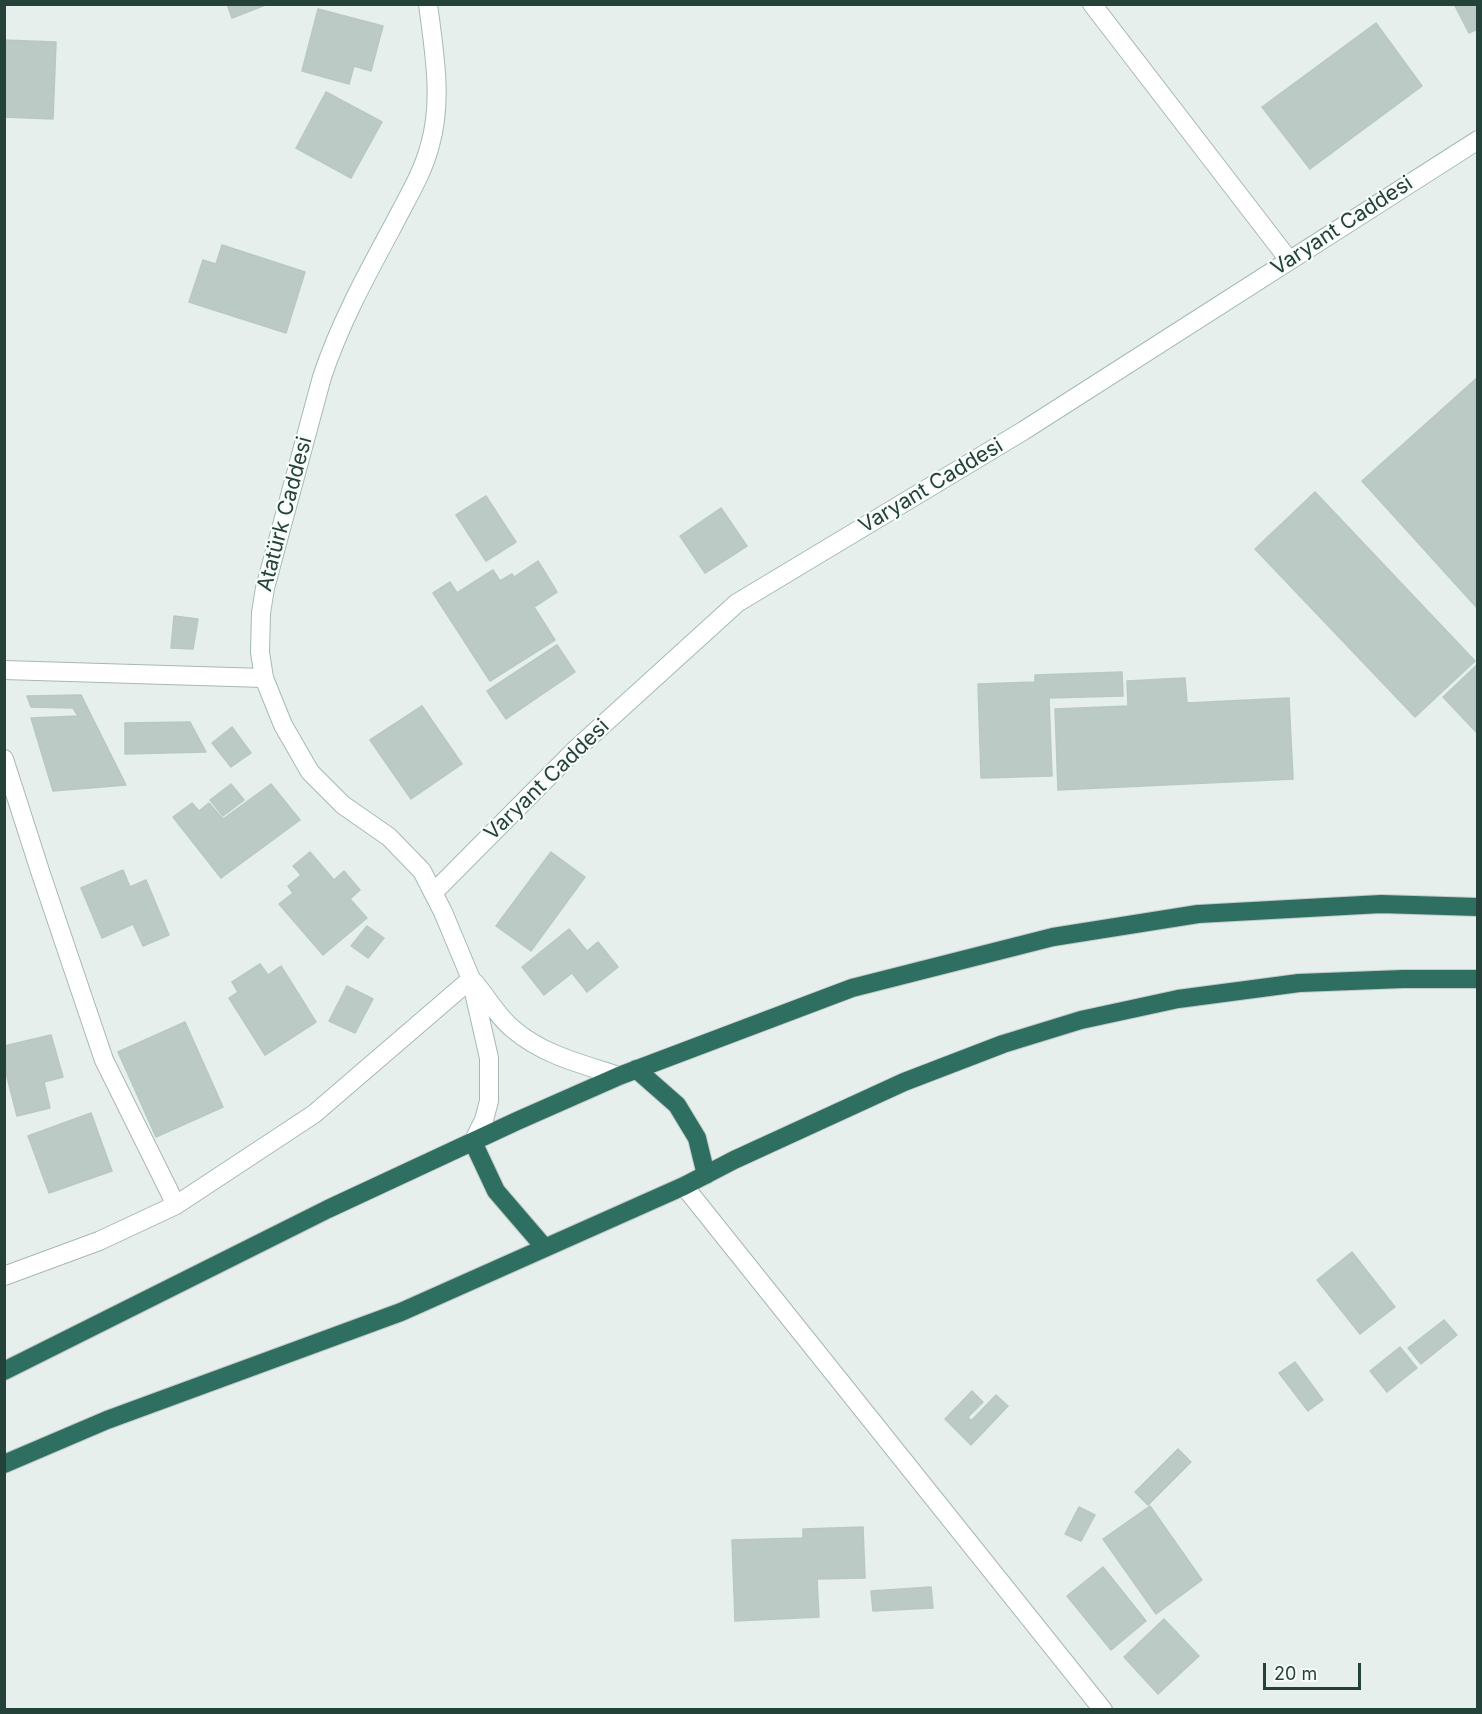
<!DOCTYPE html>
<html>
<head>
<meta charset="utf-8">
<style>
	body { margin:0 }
	#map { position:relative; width:1482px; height:1714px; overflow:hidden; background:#e6efeb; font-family:Inter,sans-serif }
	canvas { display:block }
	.frame { position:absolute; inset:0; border:6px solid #24423a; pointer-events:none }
	.scale { position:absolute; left:1263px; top:1663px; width:98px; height:27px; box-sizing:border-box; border:3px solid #24423a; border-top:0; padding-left:8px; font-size:18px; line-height:21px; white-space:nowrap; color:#24423a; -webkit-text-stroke:4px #f7fbf9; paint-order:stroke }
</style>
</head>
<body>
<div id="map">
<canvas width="1482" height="1714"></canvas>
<div class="frame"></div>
<div class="scale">20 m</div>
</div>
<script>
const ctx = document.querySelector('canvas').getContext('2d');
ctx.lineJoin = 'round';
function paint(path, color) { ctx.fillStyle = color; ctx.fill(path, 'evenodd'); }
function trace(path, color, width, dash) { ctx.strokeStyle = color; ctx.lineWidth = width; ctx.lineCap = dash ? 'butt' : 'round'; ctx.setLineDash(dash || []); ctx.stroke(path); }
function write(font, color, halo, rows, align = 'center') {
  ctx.font = font + ' Inter,sans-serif'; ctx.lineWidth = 4.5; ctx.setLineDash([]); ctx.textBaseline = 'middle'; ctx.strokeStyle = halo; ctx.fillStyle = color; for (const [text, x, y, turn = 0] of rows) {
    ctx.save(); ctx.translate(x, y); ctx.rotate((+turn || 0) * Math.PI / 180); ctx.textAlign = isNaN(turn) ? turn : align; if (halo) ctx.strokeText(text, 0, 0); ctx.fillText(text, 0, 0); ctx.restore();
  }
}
const building = new Path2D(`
	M227,4H268L232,18Z
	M1454,4H1478V29L1469,33Z
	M318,9L383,26L371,71L354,66L349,84L302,71Z
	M1376,23L1422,86L1310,169L1262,107Z
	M4,40L56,42L53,119L4,117Z
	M326,92L382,122L351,178L296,148Z
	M222,245L305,272L286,333L189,302L203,260L216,264Z
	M1478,377V609L1362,481Z
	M1315,492L1475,661L1415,717L1255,549Z
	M486,496L516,542L486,561L456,515Z
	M721,508L747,546L705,573L680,536Z
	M538,561L557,592L534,607L555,640L490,681L433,593L450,582L457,593L493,570L500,581L512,574L514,577Z
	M174,616L198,619L193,649L171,648Z
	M557,645L575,672L506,719L487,691Z
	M1478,664V734L1443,697Z
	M1122,672L1123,696L1049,698L1052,776L981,778L978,684L1035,682V675Z
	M1185,678L1187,703L1289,698L1293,779L1058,790L1055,709L1128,706L1127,681Z
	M81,695L126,785L53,791L31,718L78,716L73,708L31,707L27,696Z
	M422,706L462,764L411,799L370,740Z
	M190,722L206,752L125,754V723Z
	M232,727L251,753L231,767L212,743Z
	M231,784L244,800L223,816L210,800Z
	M271,784L300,820L221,878L173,817L192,803L199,811L209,803L223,819Z
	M310,852L334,880L344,871L360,890L350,899L367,918L323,955L279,904L293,893L288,886L301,875L293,866Z
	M551,852L585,877L531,951L496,926Z
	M123,870L130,887L146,880L169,935L143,946L133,924L102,938L81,888Z
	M367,926L384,938L368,958L351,946Z
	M569,929L587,951L598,942L618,967L587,992L572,973L544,995L522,967Z
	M260,964L268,975L281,966L316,1022L265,1055L229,998L238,992L232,982Z
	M347,986L373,999L355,1033L329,1021Z
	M185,1022L223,1107L156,1137L118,1052Z
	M51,1035L63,1077L44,1082L50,1108L17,1116L4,1065V1046Z
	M91,1113L112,1171L49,1193L28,1136Z
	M1352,1252L1395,1307L1360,1334L1317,1280Z
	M1444,1320L1457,1335L1421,1364L1408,1348Z
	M1400,1347L1417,1368L1387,1392L1370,1371Z
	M1295,1362L1323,1400L1308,1411L1279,1373Z
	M972,1391L983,1402L968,1417L971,1421L996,1395L1008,1406L971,1445L945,1419Z
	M1178,1449L1191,1462L1148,1505L1135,1492Z
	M1150,1506L1202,1580L1156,1614L1103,1539Z
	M1079,1507L1095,1515L1081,1541L1065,1534Z
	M863,1527L865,1578L817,1579L819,1617L735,1621L732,1540L803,1538V1529Z
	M1103,1567L1146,1621L1111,1650L1067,1596Z
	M931,1587L933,1608L873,1611L871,1591Z
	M1164,1619L1199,1656L1158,1694L1124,1657Z`);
paint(building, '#bbcac4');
trace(building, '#b8c9c2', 1.5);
const street = new Path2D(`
	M1092,4L1289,260
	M4,670L264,678
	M4,759L41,874L104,1060L176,1205
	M684,1186L1103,1710
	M4,1276L99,1241L176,1205L314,1114L471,979`);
const secondary = new Path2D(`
	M428,4C434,51 443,100 430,145C423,173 407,198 394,224C367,274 340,323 322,377L265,588L261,613L260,652L264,678L283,725L310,772L343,805L389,837L422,871L443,912L471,979L489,1058V1101L484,1120L473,1142
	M433,893L574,751L737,603L1023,431L1478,140
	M474,982C487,997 498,1017 513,1029C543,1055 582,1064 619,1076`);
const highway = new Path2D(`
	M636,1069L677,1105L697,1138L706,1175
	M473,1142L496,1191L545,1248
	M4,1371L328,1209L517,1121L619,1076L852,988L1053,937L1198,914L1381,904L1478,907
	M4,1464L107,1420L401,1312L684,1186L734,1160L904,1082L1003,1044L1081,1020L1178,999L1299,983L1403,979H1478`);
trace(street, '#a8b8b2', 20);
trace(secondary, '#a4bbb3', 20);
trace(highway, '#c2cac8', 20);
trace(street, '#fff', 18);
trace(secondary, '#fff', 18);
trace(highway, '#2f6f62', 18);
write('21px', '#24423a', '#f7fbf9', [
	["Varyant Caddesi",1342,226,-33],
	["Varyant Caddesi",931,486,-31],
	["Atatürk Caddesi",285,514,-75],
	["Varyant Caddesi",547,780,-44]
]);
</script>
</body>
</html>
